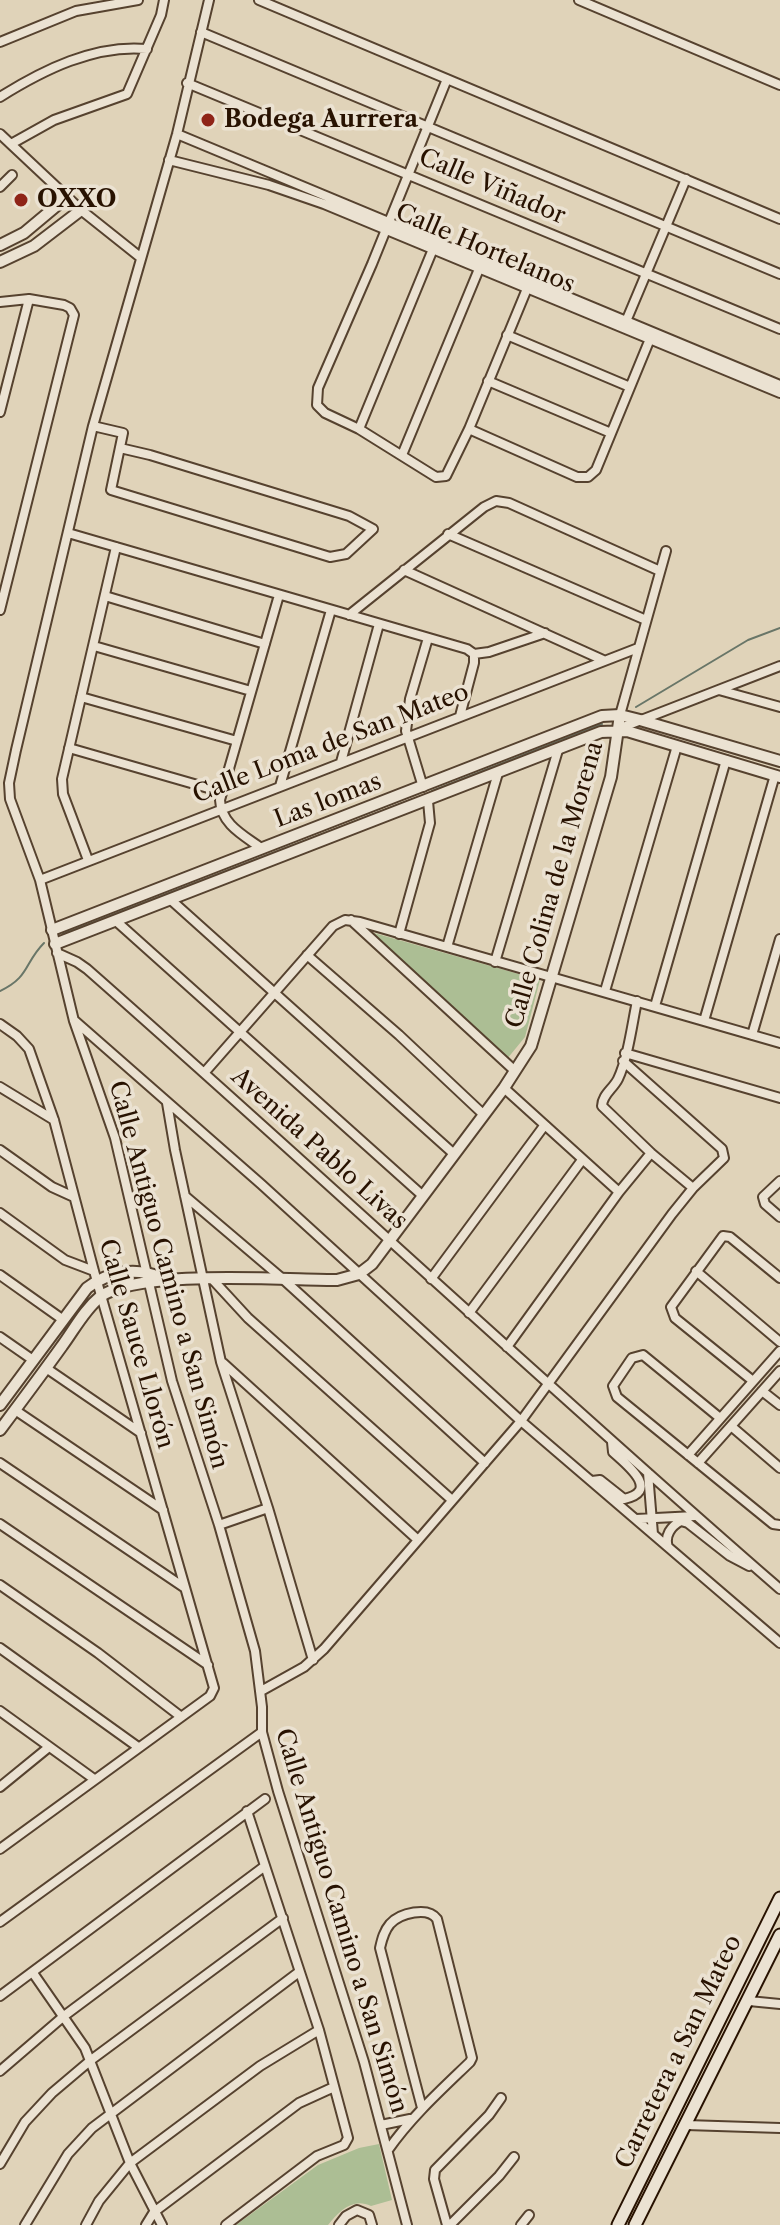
<!DOCTYPE html>
<html>
<head>
<meta charset="utf-8">
<style>
	body { margin:0 }
	canvas { display:block; background:#e0d3b9 }
</style>
</head>
<body>
<canvas width="780" height="2225"></canvas>
<script>
const ctx = document.querySelector('canvas').getContext('2d');
ctx.lineJoin = 'round';
function paint(path, color) { ctx.fillStyle = color; ctx.fill(path, 'evenodd'); }
function trace(path, color, width, dash) { ctx.strokeStyle = color; ctx.lineWidth = width; ctx.lineCap = dash ? 'butt' : 'round'; ctx.setLineDash(dash || []); ctx.stroke(path); }
function write(font, color, halo, rows, align = 'center') {
  ctx.font = font + ' "Libre Caslon Text",serif'; ctx.lineWidth = 7; ctx.setLineDash([]); ctx.textBaseline = 'middle'; ctx.strokeStyle = halo; ctx.fillStyle = color; for (const [text, x, y, turn = 0] of rows) {
    ctx.save(); ctx.translate(x, y); ctx.rotate((+turn || 0) * Math.PI / 180); ctx.textAlign = isNaN(turn) ? turn : align; if (halo) ctx.strokeText(text, 0, 0); ctx.fillText(text, 0, 0); ctx.restore();
  }
}
paint(new Path2D(`
	M367,931L540,980L525,1037L507,1059Z
	M379,2144L392,2200L371,2206C353,2197 339,2211 328,2225H236L318,2165L359,2148Z`), '#acbe94');
trace(new Path2D(`
	M636,707L748,640L780,628
	M432,791L602,724
	M63,934L413,799
	M0,991C30,977 24,963 44,943`), '#697668', 2);
const minor = new Path2D(`
	M209,0L177,134L93,426L16,750L9,783L10,799L40,880L74,1021L115,1138L172,1381L219,1525L255,1651L262,1707V1732L278,1791L364,2062L407,2225
	M259,0L780,219
	M579,0L780,85
	M201,32L780,274
	M0,42L76,11L138,0
	M447,79L372,264L318,388L317,405L325,413L359,429L436,477L446,476L469,429L531,279
	M187,83L780,329
	M0,97C43,70 95,44 147,49
	M0,134L81,210L140,257
	M177,134L780,385
	M11,144L54,120L127,94L161,15L164,0
	M169,160L269,185L324,204L780,393
	M0,187L12,175
	M0,302L29,299L64,305L70,308L74,315L0,610
	M627,319L686,179
	M507,335L630,387
	M488,381L611,433
	M0,412L29,299
	M93,426L123,433L111,490L330,557L346,554L373,529L349,516L150,455L120,448
	M359,429L433,249
	M469,429L577,477H588L596,470L652,334
	M402,455L479,269
	M68,533L467,649L474,654
	M448,534L646,620
	M404,570L603,660
	M105,596L265,644
	M349,615L484,507L496,501L509,503L660,571
	M94,646L251,691
	M474,654L489,652L545,633
	M719,690L780,707
	M81,697L237,741
	M620,715L666,551
	M460,716L474,663V654
	M618,729L780,666
	M69,748L222,792
	M341,762L379,624
	M280,786L331,610
	M423,787L406,731L410,699L428,638
	M261,848C243,835 221,824 220,800L279,595
	M88,860L63,794L62,779L116,547
	M40,880L638,648
	M171,900L454,1154
	M351,920L515,1071
	M116,921L423,1196
	M399,934L430,823L428,801
	M447,947L498,773
	M57,953L77,962L87,969C320,1174 546,1386 780,1589
	M307,955L399,1035L483,1114
	M495,962L558,750
	M605,991L677,746
	M637,1001C632,1025 628,1058 618,1079C613,1089 602,1095 602,1106L651,1153L693,1188
	M655,1006L726,760
	M75,1021L261,1184L521,1421L780,1643
	M704,1021L775,775
	M0,1024L17,1036L29,1049L54,1120L94,1271L214,1688L210,1696L0,1849
	M752,1035L780,939
	M625,1053L780,1098
	M204,1073L333,926L345,920L360,922L780,1043
	M0,1087L54,1120
	M504,1088L619,1192
	M167,1103L175,1150L221,1362L268,1508L313,1660
	M0,1150L52,1187L74,1197
	M780,1181L763,1197L765,1204L780,1217
	M185,1196L284,1280L485,1463
	M0,1213L65,1260L94,1271
	M696,1271L780,1342
	M0,1275L62,1319
	M431,1279L544,1126
	M213,1280L248,1318L452,1500
	M469,1313L582,1160
	M0,1337L33,1360
	M507,1347L619,1192L651,1153
	M223,1363L418,1540
	M46,1368L141,1433
	M753,1381L675,1318L671,1307L723,1236L730,1237L780,1278
	M762,1391L780,1405
	M15,1410L163,1510
	M720,1418L643,1355L632,1358L613,1386L617,1397L773,1524L780,1525
	M731,1426L780,1468
	M688,1455L780,1351
	M0,1463L185,1588
	M698,1463L780,1371
	M648,1473L653,1534
	M592,1481L600,1480L624,1499C662,1491 625,1463 613,1452L612,1442
	M636,1519L695,1516
	M0,1524L208,1665
	M219,1525L268,1508
	M668,1547C664,1536 671,1526 681,1521L688,1523L730,1556L749,1566
	M0,1585L98,1653L180,1716
	M0,1648L138,1747
	M261,1691L304,1667L324,1649L521,1421L672,1214L693,1188L724,1158L722,1149L623,1061
	M0,1711L94,1779
	M0,1787L49,1747
	M0,1922L262,1732
	M33,1973L85,2048L130,2163L162,2225
	M0,1996L265,1799
	M749,2001L780,2004
	M0,2071L64,2016L265,1866
	M381,2125L410,2119
	M686,2125L780,2128
	M388,2150C411,2117 441,2090 470,2062L472,2058L437,1919C428,1906 400,1913 390,1924C384,1931 382,1939 380,1948L422,2108
	M0,2164L25,2122L52,2093L91,2060L283,1918
	M25,2225L68,2154L92,2128L299,1972
	M86,2225L99,2201L130,2163L260,2066L319,2030
	M146,2225L154,2212L299,2103L334,2087
	M226,2225L317,2156L344,2145L348,2138L319,2030L247,1811
	M339,2225L346,2216L357,2210L369,2215L372,2225
	M447,2225L434,2179L435,2170L489,2115L501,2098
	M450,2225L499,2176L514,2157
	M521,2225L529,2215`);
const tertiary = new Path2D(`
	M0,245L24,233L67,197
	M0,262L34,246L81,210
	M52,930L602,716L620,715L640,720L780,761
	M55,944L601,732L627,731L780,777
	M0,1405L87,1288C109,1271 136,1267 162,1278
	M0,1430C21,1402 42,1374 62,1346C74,1330 84,1310 100,1297C137,1269 285,1280 337,1280L359,1274L372,1264L504,1088L531,1046L611,777L620,715`);
const secondary = new Path2D(`
	M618,2225L780,1898
	M635,2225L780,1935`);
trace(minor, '#56422f', 12);
trace(tertiary, '#56422f', 14);
trace(secondary, '#281201', 15);
trace(minor, '#ebe2d2', 8);
trace(tertiary, '#ebe2d2', 10);
trace(secondary, '#ebe2d2', 11);
for (const [x, y, r, color] of [
	[208,120,8,"#8f2418"],
	[21,200,8,"#8f2418"]
]) { const dot = new Path2D(); dot.arc(x, y, r, 0, 2 * Math.PI); ctx.fillStyle = color; ctx.fill(dot); trace(dot, '#ebe2d2', 3); }
write('bold 24px', '#281201', '#ebe2d2', [
	["Bodega Aurrera",224,120],
	["OXXO",37,200]
], 'left');
write('24px', '#281201', '#ebe2d2', [
	["Calle Viñador",492,187,23],
	["Calle Hortelanos",485,249,23],
	["Calle Loma de San Mateo",331,744,-21],
	["Las lomas",328,801,-21],
	["Calle Colina de la Morena",555,885,-74],
	["Avenida Pablo Livas",319,1149,42],
	["Calle Antiguo Camino a San Simón",168,1275,75],
	["Calle Sauce Llorón",136,1344,74],
	["Calle Antiguo Camino a San Simón",341,1921,73],
	["Carretera a San Mateo",679,2052,-64]
]);
</script>
</body>
</html>
